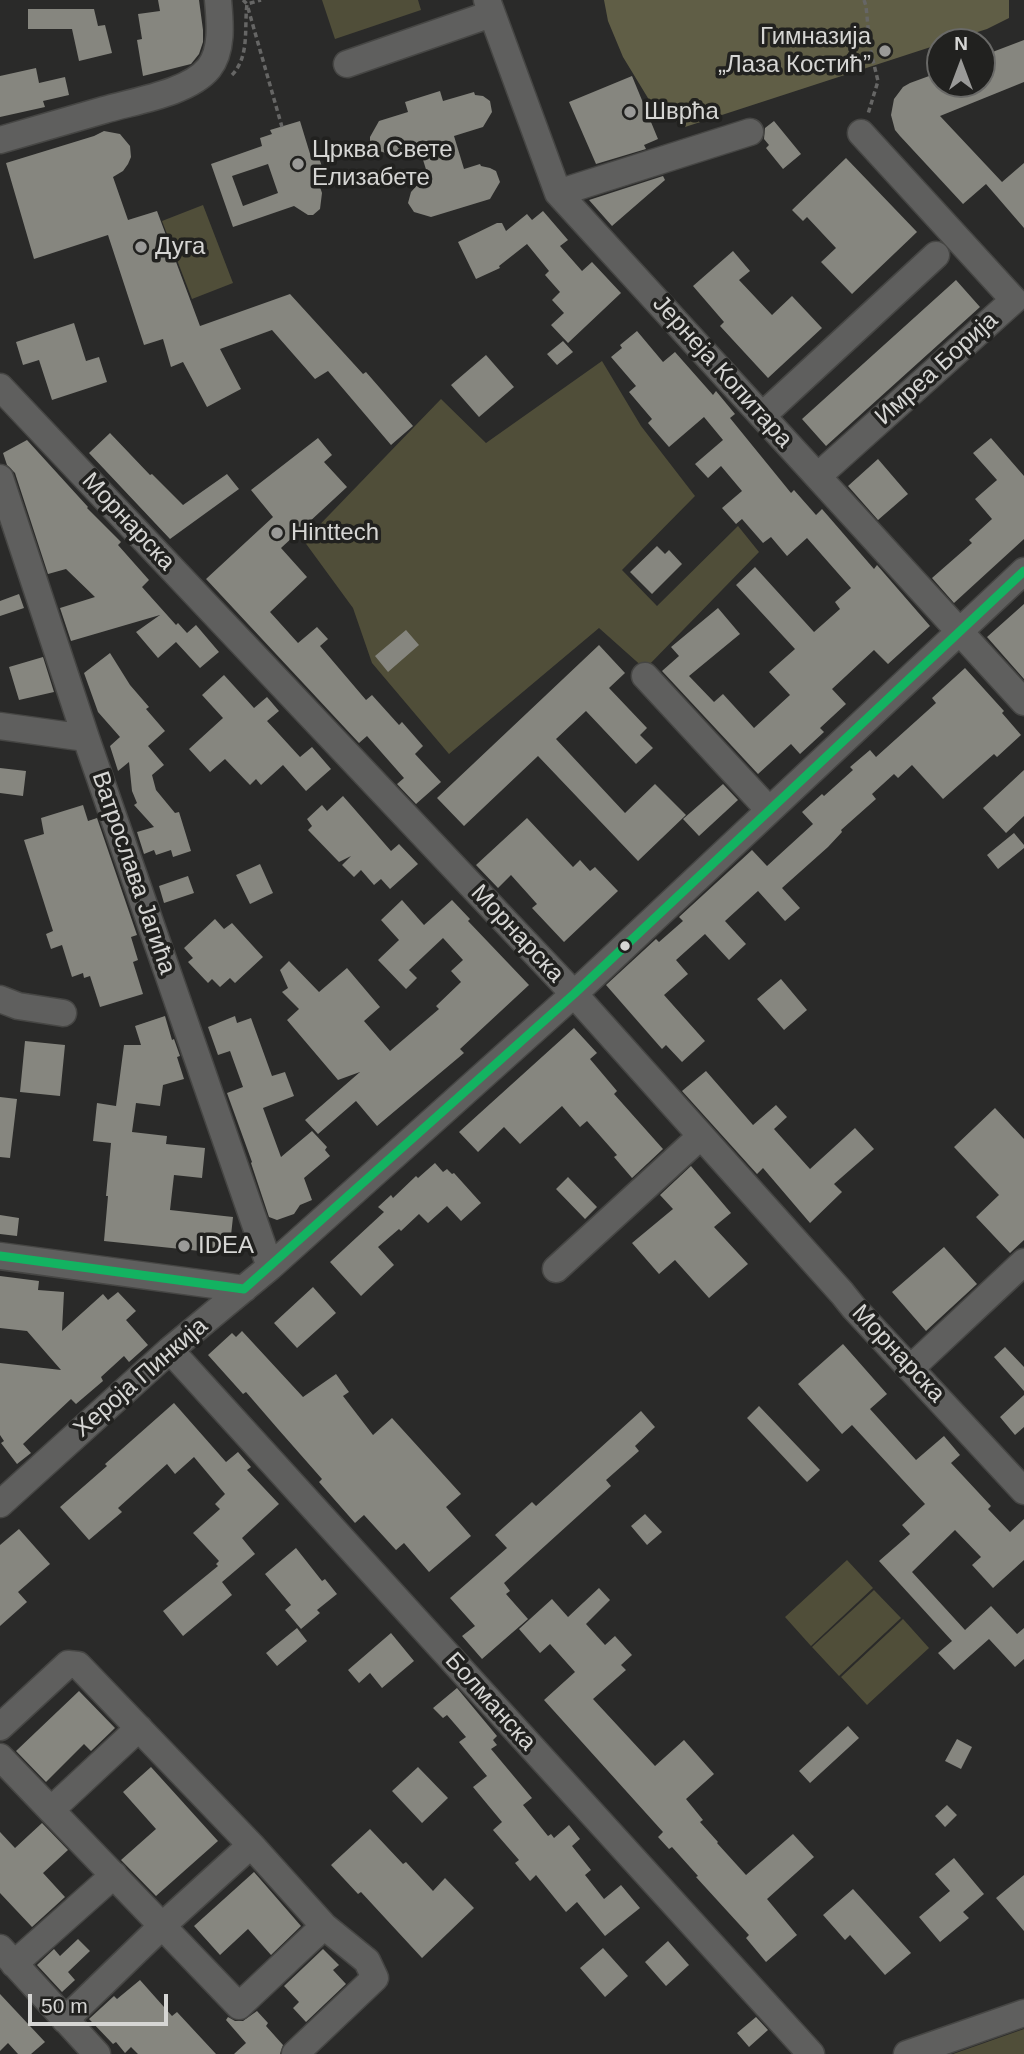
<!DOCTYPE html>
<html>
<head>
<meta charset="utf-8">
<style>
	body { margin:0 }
	#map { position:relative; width:1024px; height:2054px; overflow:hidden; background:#2a2a29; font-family:Arial,sans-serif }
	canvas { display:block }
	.north { position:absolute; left:926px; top:28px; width:70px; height:70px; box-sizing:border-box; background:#21211f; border:2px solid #696967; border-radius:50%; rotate:0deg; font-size:19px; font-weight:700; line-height:28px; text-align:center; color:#d6d6d4 }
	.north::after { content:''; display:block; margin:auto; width:24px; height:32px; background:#9a9a98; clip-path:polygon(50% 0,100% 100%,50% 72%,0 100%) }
	.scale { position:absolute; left:28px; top:1994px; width:140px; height:32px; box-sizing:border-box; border:4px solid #d6d6d4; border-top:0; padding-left:9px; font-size:21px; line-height:24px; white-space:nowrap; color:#d6d6d4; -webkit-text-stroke:5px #21211f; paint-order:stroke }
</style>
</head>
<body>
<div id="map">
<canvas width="1024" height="2054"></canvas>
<div class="north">N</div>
<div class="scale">50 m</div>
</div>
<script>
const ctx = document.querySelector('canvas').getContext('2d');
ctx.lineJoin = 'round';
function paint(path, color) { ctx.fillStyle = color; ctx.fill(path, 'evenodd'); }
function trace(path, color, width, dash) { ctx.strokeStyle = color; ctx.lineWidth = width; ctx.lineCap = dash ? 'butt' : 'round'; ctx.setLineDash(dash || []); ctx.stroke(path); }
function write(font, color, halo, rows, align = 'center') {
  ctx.font = font + ' Arial,sans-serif'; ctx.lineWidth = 7; ctx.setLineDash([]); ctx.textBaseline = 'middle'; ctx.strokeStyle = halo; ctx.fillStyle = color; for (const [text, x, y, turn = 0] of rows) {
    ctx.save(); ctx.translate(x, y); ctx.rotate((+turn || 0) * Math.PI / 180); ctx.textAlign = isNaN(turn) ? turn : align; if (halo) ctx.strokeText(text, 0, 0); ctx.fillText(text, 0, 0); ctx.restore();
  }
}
paint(new Path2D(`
	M322,0H418L421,10L335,39Z
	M203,205L233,283L192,299L162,221Z
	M602,361L641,426L695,496L622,570L657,606L738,526L759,552L645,669L599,628L449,754L372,663L353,608L304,541L441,399L486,443Z
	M847,1560L873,1588L811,1646L785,1617Z
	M874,1590L901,1618L839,1676L812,1647Z
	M903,1619L929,1648L867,1705L841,1677Z
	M1024,2029V2054H953Z`), '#504e39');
paint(new Path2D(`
	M604,0H1009V18L987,29L946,42H940V44L685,127L654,108L623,57L608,21Z`), '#605e46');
paint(new Path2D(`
	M158,0H199L203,30V42L199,54L191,64L143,76L137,40L142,39L138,14L160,11Z
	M28,9H94L98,26L105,25L112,53L79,61L72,29H28Z
	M1024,40V82L940,116L1002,182L1024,163V228L986,184L963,204L900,136L895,130L891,115L894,99L903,87L910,83L940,72V84H982V56Z
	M36,68L39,83L65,77L69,95L43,101L45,107L0,117V76Z
	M632,76L658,139L644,145L646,149L596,164L569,102Z
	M440,91L443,101L474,92L475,95L483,96L490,101L492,112L483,127L454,136L464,169L480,164L481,166L490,168L496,171L500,182L490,199L431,217L414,212L408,203L411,192L420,182L429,179L419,147L391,155L374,149L370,144V137L379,121L408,112L405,102Z
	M300,121L311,157L318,155L327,181L319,184L322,193L320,209L313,215H308L294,206L233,227L211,164L262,146L260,138L272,134L270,130ZM268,164L278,193L243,206L232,176Z
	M774,121L801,154L783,169L766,148L769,145L764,139L765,128Z
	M104,131L120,134L130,146L131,157L128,164L123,171L113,177L128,220L157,211L200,326L290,294L363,374L366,372L413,426L391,445L328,371L315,379L272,330L220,349L241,389L207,407L183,362L171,367L163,339L144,345L108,235L34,259L6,163L94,136Z
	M846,158L917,232L852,294L821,262L836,248L807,217L803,221L792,210Z
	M663,176L665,180L612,226L589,200Z
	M543,211L568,240L560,246L582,271L592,262L621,293L568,343L551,325L564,313L552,300L560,292L545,275L549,271L527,244L499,266L500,268L476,279L458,242L497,223H502L506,231L527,214L532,220Z
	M733,251L750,271L739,280L772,315L792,296L822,328L768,378L720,326L724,322L693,286Z
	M956,280L980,307L826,446L802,419Z
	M74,323L86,361L99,357L107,382L52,400L39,360L23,365L16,342Z
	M637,331L663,362L675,352L713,395L716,391L735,414L730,418L791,493L794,490L816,515L822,509L874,569L877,565L930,626L888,664L874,650L832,689L846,704L820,728L824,732L800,754L791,744L758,774L662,671L679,656L671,647L718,608L740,634L689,676L714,702L723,694L754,728L790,695L769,672L795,649L736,585L755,567L814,632L840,609L835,602L851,588L807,538L787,556L771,537L763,543L742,519L736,524L722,508L742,491L721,466L708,478L695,464L723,440L704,417L669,447L648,423L652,419L629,392L636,386L611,357L622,348L620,345Z
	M563,341L573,352L557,365L547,354Z
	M486,355L514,387L479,417L451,385Z
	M110,433L150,475L152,474L183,505L227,474L239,489L170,539L89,453Z
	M318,438L332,455L324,462L347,487L281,548L307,577L270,612L298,643L317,627L328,639L320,646L366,700L372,695L399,725L402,722L423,746L415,754L441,782L416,804L397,784L404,778L367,736L359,743L206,579L273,517L251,490Z
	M991,438L1024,476V539L954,603L932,578L972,543L969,540L992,519L975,499L997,480L973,453Z
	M27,440L88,507L87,508L121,542L118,545L149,580L142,587L176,625L178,623L187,633L196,625L219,652L200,668L176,642L158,658L136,632L160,615L71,641L60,608L95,597L66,569L48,574L15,473L7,465L3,453Z
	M878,459L908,494L878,520L848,486Z
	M657,546L665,554L669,550L682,564L652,594L630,572Z
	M19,594L24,608L0,616V601Z
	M1024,604V679L987,637Z
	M406,630L419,645L388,672L375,656Z
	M599,645L625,673L609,688L647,728L640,735L653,748L636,764L586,711L556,739L625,813L655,784L686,815L638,861L538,756L464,826L437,798Z
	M110,653L130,685L149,707L146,709L165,731L148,746L164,765L152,775L156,790L175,813L179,812L191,851L173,857L171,850L156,855L154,850L144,854L137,832L154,827L134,805L137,803L132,791L129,762L118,771L110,746L120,737L98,712L84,673Z
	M43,657L54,692L19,700L9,667Z
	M965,668L1004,711L1002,713L1021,735L997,757L994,754L943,799L912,765L898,778L894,774L872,794L876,799L841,830L842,832L828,847L782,888L800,908L785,921L758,891L725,921L746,944L729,960L705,934L676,960L688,974L664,995L705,1041L682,1062L666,1045L662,1049L606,985L656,939L659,942L683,921L679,917L752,850L767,866L813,824L802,812L822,794L824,796L853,770L850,767L870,750L876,757L936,703L932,698Z
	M224,675L254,708L267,697L279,711L267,721L300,757L312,747L331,769L306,791L283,765L261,785L256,779L250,785L225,759L210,772L189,749L223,718L202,695Z
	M0,768L26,771L23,796L0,793Z
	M1024,770V816L1006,833L983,808Z
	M723,784L738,800L699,836L683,819Z
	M343,796L391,851L399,844L418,864L390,889L381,879L374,885L361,870L354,877L342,865L351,856L339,862L308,830L312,826L307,819L322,805L327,811Z
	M83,805L88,821L97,818L137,935L131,937L138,960L133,962L143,994L100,1007L90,976L84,978L83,973L72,977L62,945L51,949L46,934L53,931L24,840L44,834L41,818Z
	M527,818L573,867L580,860L590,871L595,867L618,891L564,942L532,908L537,904L511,875L498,888L476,865Z
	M1014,833L1024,845V848L998,869L987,855Z
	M260,864L273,893L250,904L236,875Z
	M188,876L194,893L164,903L159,886Z
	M402,900L424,925L452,900L470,919L468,921L529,985L460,1049L464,1053L377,1126L356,1101L318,1134L305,1120L360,1072L338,1080L287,1020L299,1009L282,992L288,988L280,970L289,961L319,992L347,968L380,1007L364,1021L390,1051L439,1009L436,1006L461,982L451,971L463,960L443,938L409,970L417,978L406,989L378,960L399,940L381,920Z
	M215,919L224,929L232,923L263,957L235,983L230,978L220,987L212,979L208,983L188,962L193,958L184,948Z
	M781,979L807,1010L784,1030L757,999Z
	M165,1016L172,1040L174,1039L180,1056L177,1057L184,1079L163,1085L160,1106L136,1103L132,1132L167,1136L166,1144L205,1148L202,1178L174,1175L170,1210L233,1217L229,1254L104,1241L108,1196H106L111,1143L93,1141L97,1103L116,1106L124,1045H141L135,1026Z
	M235,1016L237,1023L251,1018L272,1076L285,1072L294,1096L263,1108L281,1157L312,1131L327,1147L325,1150L330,1156L304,1178L312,1200L300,1205L294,1214L277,1220L269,1217L251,1163L252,1162L227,1093L243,1087L230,1051L218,1055L208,1027Z
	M574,1028L597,1053L590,1059L617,1091L614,1094L663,1149L632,1178L614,1157L617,1155L587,1121L580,1127L562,1106L520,1144L504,1127L478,1152L459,1132Z
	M25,1041L65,1045L60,1096L20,1092Z
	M706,1071L753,1125L776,1105L787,1117L774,1129L810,1169L855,1128L874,1149L834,1184L842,1192L810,1223L763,1168L757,1174L682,1091Z
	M0,1097L17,1099L10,1158L0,1157Z
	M995,1108L1024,1139V1240L1010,1253L976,1217L999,1195L954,1147Z
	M435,1163L443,1172L447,1169L452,1174L454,1173L481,1203L461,1221L447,1206L428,1223L419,1214L401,1231L399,1229L378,1247L394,1265L361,1296L330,1262L384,1212L378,1207L391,1195L393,1198L416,1176L418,1178Z
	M691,1166L731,1213L714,1227L748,1264L709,1298L675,1260L659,1274L632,1243L673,1209L660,1195Z
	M568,1177L597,1207L585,1219L556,1189Z
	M0,1215L19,1218L17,1236L0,1234Z
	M944,1247L977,1284L926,1331L892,1292Z
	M0,1276L39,1281L38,1290L64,1292L62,1331L103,1294L108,1300L118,1292L136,1311L126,1320L148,1345L129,1362L124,1356L101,1377L103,1381L76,1404L71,1399L23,1444L31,1453L17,1464L1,1443L4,1441L0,1435V1363L61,1370L27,1331L0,1328Z
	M313,1287L336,1313L297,1348L274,1323Z
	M242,1331L303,1397L336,1374L349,1392L343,1396L373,1435L392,1418L461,1494L446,1507L471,1536L429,1572L404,1543L396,1550L364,1515L355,1523L319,1482L322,1479L278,1429L246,1392L243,1394L208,1355L232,1333L236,1337Z
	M843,1344L887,1394L870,1409L916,1460L944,1436L960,1455L951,1463L991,1506L988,1509L1010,1532L1024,1519V1560L993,1588L972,1565L981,1557L955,1530L912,1572L965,1630L991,1606L1017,1634L1024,1628V1659L1015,1667L989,1639L954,1670L938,1653L952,1641L879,1561L910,1534L902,1525L925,1504L852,1425L842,1434L798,1384Z
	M1005,1347L1024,1367V1391L994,1357Z
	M1024,1395V1427L1015,1435L1000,1417Z
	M174,1403L226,1462L238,1452L251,1467L247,1470L279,1504L242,1538L255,1554L222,1582L232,1595L183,1636L163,1611L218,1566L216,1564L219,1561L193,1533L220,1509L215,1504L225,1494L194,1457L175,1474L167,1464L118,1508L122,1512L89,1540L60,1507L107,1466L105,1464Z
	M759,1406L820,1470L807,1482L747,1418Z
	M641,1411L655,1427L635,1446L639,1451L606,1480L611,1486L504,1583L510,1591L506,1594L528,1619L482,1659L462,1636L475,1626L450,1598L507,1548L495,1535L532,1502L536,1506Z
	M645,1514L662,1532L647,1545L631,1526Z
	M19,1529L50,1564L18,1592L27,1602L0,1626V1545Z
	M296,1548L322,1581L325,1579L337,1594L317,1610L320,1613L301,1629L285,1610L291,1605L265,1574Z
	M599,1588L610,1600L586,1624L605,1645L615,1636L632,1655L621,1665L626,1670L593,1699L655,1766L684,1740L714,1774L686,1799L703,1820L700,1822L718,1842L717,1843L746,1875L793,1834L814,1857L767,1899L797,1935L766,1962L746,1938L749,1935L696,1877L698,1876L672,1847L669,1849L658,1837L663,1832L544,1700L575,1672L550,1644L540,1653L519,1629L552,1599L568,1617Z
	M297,1628L307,1641L277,1666L266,1653Z
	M391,1633L414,1661L382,1688L370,1673L359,1683L348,1670Z
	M457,1688L497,1736L493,1740L497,1745L491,1749L532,1798L523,1805L548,1836L551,1834L554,1838L569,1825L580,1839L572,1846L591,1870L585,1875L604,1899L621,1885L640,1908L605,1936L577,1902L566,1912L536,1875L530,1881L515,1863L519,1860L493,1830L502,1822L473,1787L487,1776L459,1742L466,1737L447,1715L443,1718L433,1708Z
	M79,1691L115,1728L91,1751L84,1744L46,1782L16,1751Z
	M848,1726L859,1738L810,1783L799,1771Z
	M957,1739L972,1747L961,1769L945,1761Z
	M151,1767L218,1841L156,1896L121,1860L156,1829L123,1792Z
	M418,1767L448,1798L422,1823L392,1791Z
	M947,1805L957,1815L945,1827L935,1816Z
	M42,1823L68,1850L43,1873L65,1897L32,1927L0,1893V1832L15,1848Z
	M370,1829L403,1864L406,1862L433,1891L445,1878L474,1908L422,1958L361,1892L358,1894L331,1865Z
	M954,1858L984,1894L963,1912L969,1918L940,1942L919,1917L950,1891L935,1874Z
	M254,1872L301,1926L271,1955L248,1929L220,1955L194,1926Z
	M1024,1875V1931L996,1898Z
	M853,1889L911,1953L885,1975L850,1935L845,1940L823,1915Z
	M78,1939L90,1951L68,1972L75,1980L62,1992L37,1965L54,1949L60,1956Z
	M668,1941L689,1965L666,1986L645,1962Z
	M603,1948L628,1976L605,1997L580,1968Z
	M323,1949L339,1965L333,1970L346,1984L306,2022L293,2008L299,2002L284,1986Z
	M140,1980L172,2016L177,2012L216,2054H138L131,2047L125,2053L116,2042L113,2044L89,2019L114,1996L117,1999Z
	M0,1994L45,2042L31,2054H18L8,2043L0,2051Z
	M257,2011L268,2023L266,2026L283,2045L280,2054H234L246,2043L226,2020L228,2017L235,2021H243Z
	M756,2017L768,2030L749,2047L737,2033Z`), '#86867f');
const minor = new Path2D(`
	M487,0L558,193L1024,702
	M347,64L491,14
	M0,140C35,130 69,120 104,110C134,101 189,93 209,68C223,50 220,22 218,0
	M558,193L750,132
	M0,387L574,994L842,1293L854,1308L1024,1491
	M762,416L936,255
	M818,476L1014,300L861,133
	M0,478L86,738L270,1267
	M645,676L769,810
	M0,726L86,738
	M0,999L18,1006L63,1013
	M0,1256L244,1289
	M556,1269L701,1136
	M170,1350L811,2054
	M911,1368L1024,1262
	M0,1504L170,1350L270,1267L574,994L1024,571
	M0,1727L68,1664L78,1665L251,1845L324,1926L367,1961L375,1978L295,2054
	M0,1757L239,2006L324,1926
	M51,1810L139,1728
	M0,1948L97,2054
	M14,1964L114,1875
	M65,2020L162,1926L251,1845
	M907,2054L1024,2013`);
trace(minor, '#464644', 29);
trace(new Path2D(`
	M243,0L247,4L261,0
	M864,0L866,6L870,48L878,81L868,114
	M248,8L282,127
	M232,75C250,56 244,28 247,4`), '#666665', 3.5, [5, 3.5]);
trace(minor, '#5f5f5e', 26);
trace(new Path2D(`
	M0,1256L244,1289
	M244,1289L574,994L1024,571`), '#13b361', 9);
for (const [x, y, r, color] of [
	[885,51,7,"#9a9a98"],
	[630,112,7,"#9a9a98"],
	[298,164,7,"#9a9a98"],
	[141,247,7,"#9a9a98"],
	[277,533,7,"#9a9a98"],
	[625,946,6,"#d6d6d4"],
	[184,1246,7,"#9a9a98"]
]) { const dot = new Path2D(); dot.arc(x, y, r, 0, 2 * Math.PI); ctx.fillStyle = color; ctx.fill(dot); trace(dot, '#21211f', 2.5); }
write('24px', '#d6d6d4', '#21211f', [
	["Гимназија",871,37,"right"],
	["„Лаза Костић”",871,65,"right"],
	["Шврћа",644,112],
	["Црква Свете",312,150],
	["Елизабете",312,178],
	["Дуга",155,247],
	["Hinttech",291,533],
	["IDEA",198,1246]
], 'left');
write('24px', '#d6d6d4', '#21211f', [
	["Имреа Борија",937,369,-42],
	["Јернеја Копитара",722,372,48],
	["Морнарска",128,522,47],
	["Ватрослава Јагића",133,873,71],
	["Морнарска",517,934,47],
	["Морнарска",898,1354,47],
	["Хероја Пинкија",141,1378,-41],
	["Болманска",490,1702,48]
]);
</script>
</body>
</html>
